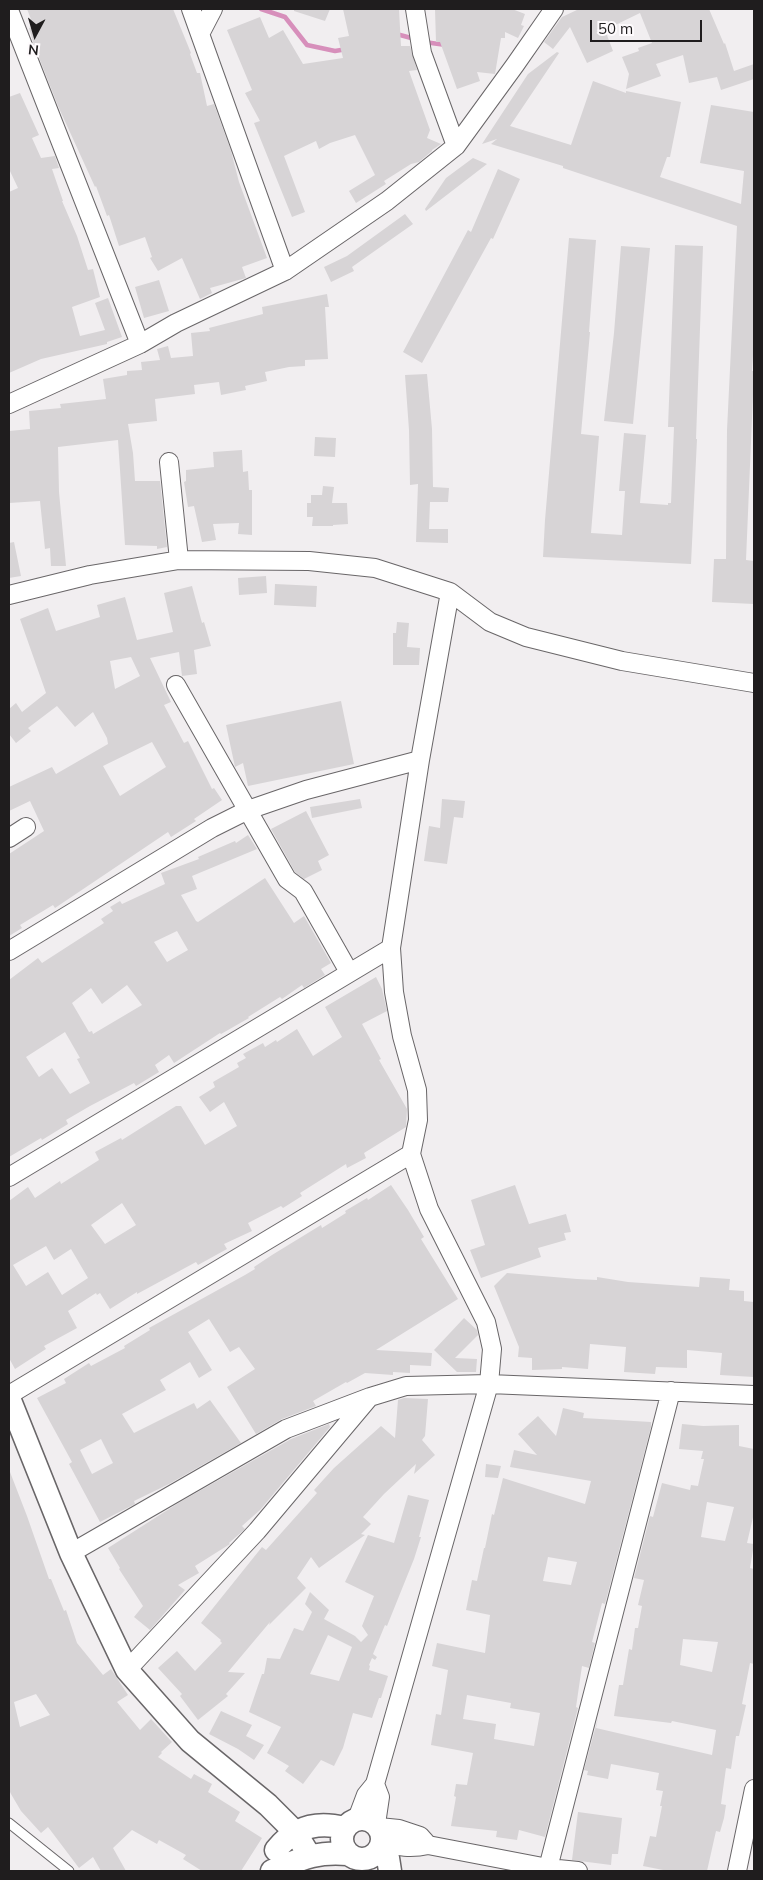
<!DOCTYPE html>
<html>
<head>
<meta charset="utf-8">
<style>
	body { margin:0 }
	#map { position:relative; width:763px; height:1880px; overflow:hidden; background:#f1eef0; font-family:Mulish,sans-serif }
	canvas { display:block }
	.frame { position:absolute; inset:0; border:10px solid #1f1d1e; pointer-events:none }
	.north { position:absolute; left:10px; top:10px; width:50px; height:50px; -webkit-text-stroke:4px #fefbfd; paint-order:stroke; rotate:186deg; font-size:14px; font-weight:700; line-height:20px; text-align:center; color:#1f1d1e }
	.north::after { content:''; display:block; margin:auto; width:18px; height:22px; background:#1f1d1e; clip-path:polygon(50% 0,100% 100%,50% 72%,0 100%) }
	.scale { position:absolute; left:590px; top:20px; width:112px; height:22px; box-sizing:border-box; border:2px solid #1f1d1e; border-top:0; padding-left:6px; font-size:15px; line-height:18px; white-space:nowrap; color:#1f1d1e; -webkit-text-stroke:4px #fefbfd; paint-order:stroke }
</style>
</head>
<body>
<div id="map">
<canvas width="763" height="1880"></canvas>
<div class="frame"></div>
<div class="north">N</div>
<div class="scale">50 m</div>
</div>
<script>
const ctx = document.querySelector('canvas').getContext('2d');
ctx.lineJoin = 'round';
function trace(path, color, width, dash) { ctx.strokeStyle = color; ctx.lineWidth = width; ctx.lineCap = dash ? 'butt' : 'round'; ctx.setLineDash(dash || []); ctx.stroke(path); }
function paint(path, color) { ctx.fillStyle = color; ctx.fill(path, 'evenodd'); }
trace(new Path2D(`
	M261,9L285,17L307,45L335,51L347,49
	M396,37L400,35L415,39
	M424,42L446,45`), '#d78fbb', 4.5);
paint(new Path2D(`
	M27,9H173L191,53L190,54L197,73H200L207,106L214,104L231,151L239,182L267,258L242,267L246,278L210,288L212,293L200,299L182,258L158,271L150,258L152,257L145,237L119,246L109,215L107,216L96,186L95,187L58,106L34,45L29,28L34,27Z
	M294,9H330L325,21L294,11Z
	M343,9H399L401,46H410L417,70L409,71L430,130L427,138L441,144L432,150V151L419,162L411,164L384,181L386,184L356,203L349,191L375,175L355,135L330,143L319,149L316,141L284,156L305,212L292,217L254,123L260,121L245,93L252,90L227,30L260,17L269,38L283,30L303,64L343,58L338,38L349,36Z
	M435,9H512L525,14L521,25L524,26L518,38L505,32V38H501L495,74L477,72L480,81L457,89L440,42H436Z
	M579,9H709L724,44L725,43L734,71L754,64V79L721,90L717,77L689,83L683,55L656,64L661,76L626,89L629,74L622,57L639,51L638,48L652,43L640,13L605,30L613,51L587,63L570,27L553,49L544,42L562,17Z
	M557,52L559,53L510,126L571,145L593,81L626,93V91L681,102L670,157H667L660,177L741,204L744,171L700,163L711,105L754,112V339L752,371H754L746,560L754,561V604L712,602L714,559H726L727,430L737,226L563,168V166L491,144L497,139L482,144L528,74Z
	M20,93L39,135L32,138L41,158L55,156L59,168L52,169L63,201H62L77,236L88,270L93,269L100,297L72,307L80,336L105,330L95,303L108,298L122,337L107,342V344L41,359L9,373V192L18,188L9,169V97Z
	M473,158L487,164L426,211L425,209L446,178Z
	M498,169L520,179L493,239L491,238L422,363L403,352L468,230L471,232Z
	M405,214L413,224L352,267L354,271L331,282L324,267L347,256Z
	M569,238L596,240L589,332H590L581,434L599,436L591,533L622,535L625,491H619L624,433L646,435L640,503L668,505V503H671L674,427H668L675,245L703,246L696,439H697L691,564L543,557L545,520Z
	M621,246L650,248L633,424L604,421L614,333Z
	M159,280L169,311L144,318L135,287Z
	M327,294L329,307H325L328,359L305,360V366L289,367L265,372L267,381L245,386L246,390L221,395L219,382L194,385L195,394L155,399L157,421L128,424L133,453L135,481H160L167,547L157,549V546L125,545L118,440L58,447L59,492L66,566H51L50,548L45,549L40,501L9,503V431L30,429L29,411L61,408L60,404L106,399L103,379L127,375V371L142,370L141,362L160,360L157,349L168,346L171,358L193,356L191,333L210,331L209,328L263,314L262,307Z
	M427,374L432,429L433,487L449,488L448,502H430L429,529H448V543L416,542L418,484L410,485L409,430L405,375Z
	M315,437L336,438L335,457L314,456Z
	M242,450L243,472L248,471L249,490H252V535L238,534L239,523L213,524L216,540L202,542L194,506L188,507L184,482L186,481V470L214,467L213,452Z
	M323,486L334,487L332,503H347L348,524L333,525V526H312L313,517H307V503H311V495H322Z
	M14,542L21,576L9,578V543Z
	M266,576L267,593L239,595L238,578Z
	M275,584L317,586L316,607L274,605Z
	M192,586L202,623L204,622L211,646L194,650L197,674L182,676L179,652L150,658L171,702L164,705L184,743L188,741L212,789L214,788L222,800L194,819L196,821L171,837L168,832L55,908L53,905L20,925L22,928L9,936V854L44,831L30,801L9,811V787L52,767L56,774L108,744L107,738L93,712L75,727L57,706L28,728L31,731L16,743L9,734V709L16,703L22,712L46,693L20,619L48,608L56,631L100,617L97,605L125,597L137,640L173,632L164,593ZM131,657L140,676L115,689L110,661ZM152,742L166,767L120,796L103,766Z
	M397,622L409,623L407,647L420,648L419,665H393V633H396Z
	M341,701L354,764L248,786L243,763L235,767L226,725Z
	M360,799L362,808L312,818L310,807Z
	M442,799L465,801L463,818L454,817L447,864L424,861L429,826L440,828Z
	M306,811L329,855L318,861L322,870L304,879L295,872L271,829Z
	M248,835L257,849L192,876L197,889L181,895L196,921L198,922L265,878L294,923L304,916L331,963L321,969L325,975L304,988L302,985L282,999L280,997L248,1017L249,1018L221,1034L220,1033L174,1063L169,1055L155,1065L159,1072L136,1086L134,1083L90,1106L66,1120L68,1124L42,1140L41,1138L9,1157V980L38,958L42,963L104,923L101,919L113,911L110,907L120,901L122,904L165,884L161,873L199,859L198,857L235,841L236,843ZM177,931L188,950L167,962L154,942ZM127,985L142,1005L93,1034L92,1031L89,1032L72,1003L91,988L102,1004ZM65,1032L80,1058L77,1059L90,1083L70,1094L52,1068L39,1077L26,1057Z
	M376,977L382,989L387,1011L362,1024L381,1059L379,1060L407,1109L406,1127L364,1153L366,1158L347,1168L346,1164L300,1193L302,1196L283,1208L281,1206L248,1223L252,1231L224,1244L227,1249L198,1265L196,1262L137,1294V1292L110,1309L100,1293L97,1295L96,1293L68,1311L77,1328L44,1346L46,1349L15,1369L9,1358V1201L28,1187L35,1198L60,1181L61,1184L99,1160L95,1152L121,1138L122,1140L176,1106H181L205,1145L237,1126L224,1102L210,1112L199,1097L215,1087L213,1082L239,1067L237,1063L246,1058L243,1054L263,1043L265,1047L276,1040L277,1042L297,1029L313,1056L342,1037L325,1007ZM122,1203L136,1225L105,1244L91,1225ZM46,1246L54,1260L71,1249L88,1278L62,1295L48,1272L26,1286L13,1265Z
	M391,1185L408,1210L424,1237L421,1239L458,1299L376,1350L432,1353L431,1366L410,1365V1373L393,1372V1375L365,1373L347,1383L346,1382L313,1401L316,1406L282,1419L256,1434L227,1387L255,1369L239,1347L230,1352L209,1319L188,1332L212,1370L199,1378L190,1362L160,1380L166,1390L122,1414L134,1433L194,1403L197,1409L210,1400L241,1443L169,1484L134,1501L135,1504L100,1522L69,1464L72,1462L37,1398L66,1383L64,1379L89,1363L91,1366L125,1348L124,1346L150,1330L149,1328L245,1275L255,1269L254,1267L272,1255L321,1225L322,1228L346,1213L345,1211L367,1198L368,1200ZM101,1439L113,1463L92,1474L80,1450Z
	M515,1185L529,1224L566,1214L571,1232L564,1233L566,1240L538,1248L541,1257L481,1278L470,1250L485,1245L471,1200Z
	M507,1273L577,1279L597,1280V1277L628,1282L699,1287L700,1277L730,1279L729,1290L744,1291V1301L754,1302V1377L720,1375L722,1353L687,1350V1368L656,1367L655,1374L624,1372L626,1347L590,1344L588,1369L562,1367V1369L532,1370V1358L518,1357L519,1347L494,1286Z
	M464,1318L477,1330L478,1335L455,1358L477,1359L476,1372H457L434,1350Z
	M404,1398L428,1399L425,1436L422,1440L435,1455L414,1474L416,1464L384,1494L363,1517L371,1524L361,1534L365,1535L319,1568L311,1557L297,1578L306,1588L269,1625L270,1622L228,1672L245,1673L226,1694L228,1696L198,1720L180,1696L182,1694L158,1668L177,1651L195,1671L222,1643L220,1641L221,1640L201,1623L262,1547L266,1550L317,1493L314,1490L334,1468L381,1426L395,1438L398,1400Z
	M563,1408L584,1413L583,1418L651,1422V1427L605,1604L602,1603L592,1642L595,1643L589,1668L582,1666L576,1707L578,1708L545,1837L519,1830L517,1840L496,1837L497,1831L451,1826L456,1797L454,1796L456,1784L467,1785L473,1753L431,1745L436,1714L441,1715L448,1670L432,1666L437,1643L485,1653L490,1615L466,1610L472,1580L477,1581L484,1548H485L492,1514L494,1515L503,1478L585,1504L591,1481L510,1467L514,1450L537,1455L518,1434L538,1416L556,1436ZM548,1557L577,1562L571,1585L543,1581ZM467,1695L511,1703L510,1708L540,1713L534,1746L494,1739L496,1724L463,1719Z
	M329,1424L330,1427L260,1510L242,1526L245,1529L229,1543L230,1544L195,1566L199,1573L178,1585L185,1590L150,1630L134,1617L143,1606L119,1569L120,1568L108,1548L180,1502L291,1439Z
	M682,1424L703,1426L739,1425V1446L754,1449V1513L747,1543L754,1544L750,1568L754,1569V1664L750,1663L742,1704L746,1705L739,1736H736L731,1769L726,1768L721,1804L726,1805L724,1818L720,1832L716,1831L707,1871H668L643,1866L650,1836L656,1837L662,1806H660L663,1791L656,1790L659,1773L611,1764L608,1779L587,1775L588,1771L584,1770L598,1718L596,1728L712,1755L716,1730L672,1721L671,1723L614,1716L619,1685H623L629,1649L632,1650L635,1628H638L642,1606L638,1605L644,1580L634,1578L650,1516L653,1517L662,1483L690,1490L691,1485L698,1486L704,1459H701L703,1451L679,1449ZM707,1502L734,1507L725,1541L701,1537ZM683,1639L718,1642L712,1672L680,1665Z
	M486,1464L501,1466L498,1478L485,1477Z
	M9,1472H10L27,1516L49,1579H51L64,1611L66,1610L77,1643L103,1675L111,1669L128,1695L117,1702L140,1730L151,1719L172,1742L161,1752L162,1753L158,1757L191,1779L194,1774L212,1784L208,1792L240,1812L235,1821L262,1838L241,1871H202L183,1859L186,1855L159,1840L157,1844L132,1830L113,1848L126,1871H101L93,1857L79,1868L48,1827L41,1833L21,1811L11,1794L9,1790ZM36,1694L50,1715L20,1727L14,1702Z
	M408,1495L429,1500L419,1537H421L414,1559L387,1626L385,1625L373,1654L377,1657L375,1660L372,1658L369,1665L370,1666L369,1670L388,1676L381,1698H379L372,1718L353,1713L343,1748L334,1766L321,1760L303,1784L285,1771L289,1766L267,1753L281,1727L249,1712L262,1674H264L267,1658L280,1659L294,1628L303,1631L312,1612L305,1604L310,1592L329,1610L324,1619L355,1636L361,1642L368,1635L362,1626L374,1596L345,1582L368,1535L394,1543ZM328,1635L352,1647L339,1681L310,1674Z
	M221,1711L252,1725L246,1736L264,1745L254,1760L238,1749L209,1734Z
	M578,1812L622,1818L618,1854H612L611,1865L572,1860Z`), '#d7d4d6');
const service = new Path2D(`
	M9,1823L69,1871`);
const minor = new Path2D(`
	M191,9L285,271
	M415,9L422,53L456,146
	M9,10L140,344
	M200,34L213,9
	M9,404L140,344L176,323L285,271L387,201L456,146L515,65L554,9
	M169,462L179,560
	M9,595L90,575L179,560L309,561L375,568L450,592L490,622L526,637L622,661L754,683
	M176,685L287,879L303,891L307,898L349,972
	M9,838L26,827
	M9,951L212,828L248,810L306,790L420,760
	M9,1177L391,948
	M9,1395L411,1154
	M71,1553L286,1429L370,1397L406,1386L489,1384L754,1395
	M127,1670L257,1531L368,1399
	M375,1784L380,1797L376,1824
	M357,1819L366,1795L375,1784L489,1384L492,1349L486,1322L429,1209L411,1154L418,1120L417,1090L402,1036L394,992L391,948L420,760L450,592
	M379,1827L399,1829L420,1836L428,1845
	M382,1842C398,1847 411,1849 428,1845L548,1868L578,1871
	M548,1868L671,1391
	M737,1871L754,1789`);
const tertiary = new Path2D(`
	M9,1398L71,1553L127,1670L190,1741L268,1805L295,1832L309,1855
	M342 1839a20 20 0 1 1 40 0a20 20 0 1 1-40 0Z
	M381,1846L388,1858L390,1871
	M276,1850C294,1827 317,1821 344,1828
	M272,1871C301,1859 316,1851 348,1854`);
trace(service, '#696668', 11);
trace(minor, '#696668', 20);
trace(tertiary, '#696668', 25);
trace(service, '#fff', 9);
trace(minor, '#fff', 18);
trace(tertiary, '#fff', 22);
</script>
</body>
</html>
